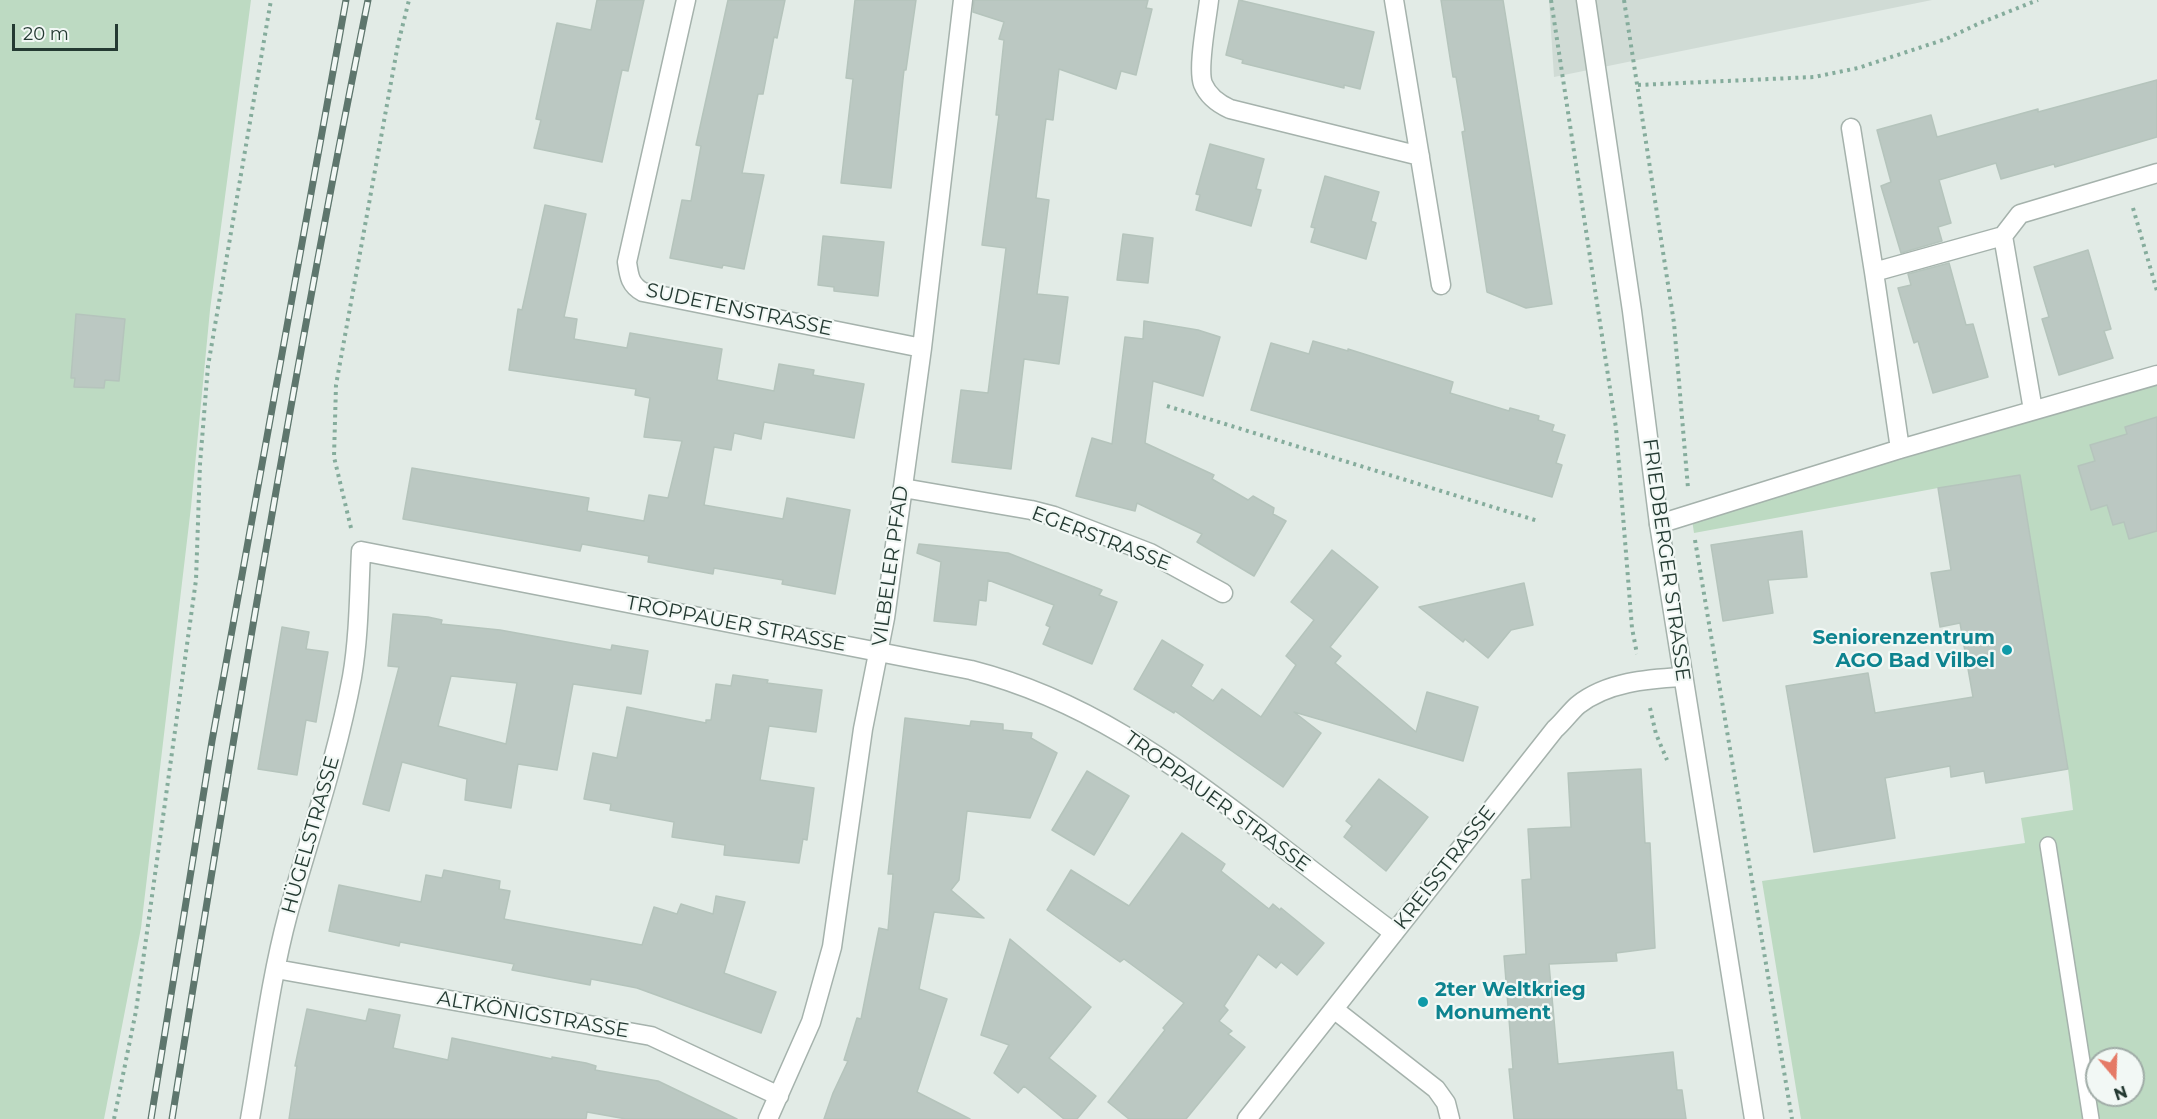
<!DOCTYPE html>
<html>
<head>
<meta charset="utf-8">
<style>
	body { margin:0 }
	#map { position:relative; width:2157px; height:1119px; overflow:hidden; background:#e2ebe6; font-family:Montserrat,sans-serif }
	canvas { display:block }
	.north { position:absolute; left:2085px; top:1047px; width:60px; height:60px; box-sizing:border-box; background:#f2f8f5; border:2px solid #a0aca7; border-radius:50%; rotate:161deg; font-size:16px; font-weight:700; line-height:24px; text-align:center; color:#243a32 }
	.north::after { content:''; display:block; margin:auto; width:21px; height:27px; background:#e57a66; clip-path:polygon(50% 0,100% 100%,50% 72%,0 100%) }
	.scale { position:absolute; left:12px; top:24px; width:106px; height:27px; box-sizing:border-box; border:3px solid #243a32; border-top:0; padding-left:8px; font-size:18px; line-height:21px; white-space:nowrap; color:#243a32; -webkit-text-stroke:4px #f2f8f5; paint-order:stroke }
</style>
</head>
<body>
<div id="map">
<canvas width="2157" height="1119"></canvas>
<div class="north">N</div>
<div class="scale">20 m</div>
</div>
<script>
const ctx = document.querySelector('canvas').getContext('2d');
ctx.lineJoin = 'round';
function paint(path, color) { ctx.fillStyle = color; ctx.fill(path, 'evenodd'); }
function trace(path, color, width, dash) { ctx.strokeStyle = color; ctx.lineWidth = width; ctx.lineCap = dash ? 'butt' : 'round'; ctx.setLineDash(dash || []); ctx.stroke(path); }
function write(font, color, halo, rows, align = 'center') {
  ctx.font = font + ' Montserrat,sans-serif'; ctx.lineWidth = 4.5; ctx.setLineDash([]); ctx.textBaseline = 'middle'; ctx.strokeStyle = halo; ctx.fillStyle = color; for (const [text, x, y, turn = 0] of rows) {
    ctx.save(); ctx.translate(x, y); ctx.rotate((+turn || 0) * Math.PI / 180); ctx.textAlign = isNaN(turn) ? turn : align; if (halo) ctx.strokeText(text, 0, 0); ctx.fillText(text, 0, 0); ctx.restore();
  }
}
paint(new Path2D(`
	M1549,0H1932L1554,77Z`), '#d0dbd5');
paint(new Path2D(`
	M0,0H251L210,310L191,507L141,928L104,1119H0Z
	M2157,382V1119H1801L1762,881L2025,843L2021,818L2073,810L2068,769L2020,475L1938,488L1694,533L1691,513ZM2097,1059H2133V1095H2097Z`), '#bddac2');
const building = new Path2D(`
	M597,0H644L628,71L622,70L602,162L534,148L541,120L536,119L557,23L591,30Z
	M728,0H785L777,38L774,37L763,94H758L742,173L764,175L744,269L723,265L722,268L670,258L682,200L691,201L701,146L696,145Z
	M855,0H916L906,70H904L891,188L841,183L853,79L846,78Z
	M974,0H1148L1146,8L1152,9L1136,75L1121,71L1116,89L1059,69L1053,120L1046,119L1036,198L1049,200L1037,294L1068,297L1059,364L1024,359L1011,469L952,462L961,390L988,393L1006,248L982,245L999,115H996L1004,40L999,39L1004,22L973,12Z
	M1239,0L1374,32L1360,89L1344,85V88L1242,63L1243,60L1226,55Z
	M1441,0H1503L1552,304L1526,308L1487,292L1462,132L1465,131L1456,77H1453Z
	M2157,80V137L2055,167L2054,164L2001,179L1996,163L1939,180L1951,223L1938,227L1942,241L1901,253L1881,186L1891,182L1877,130L1931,115L1937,137L2038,109V112Z
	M1210,144L1264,159L1256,189L1261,190L1251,226L1196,210L1200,195L1196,194Z
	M1325,176L1379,192L1371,221L1376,223L1366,259L1311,242L1315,228L1311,227Z
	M545,205L586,214L564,317L577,319L574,339L627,348L630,333L722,349L717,380L774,391L779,364L814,370L813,375L864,384L854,438L764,422L761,439L734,433L731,450L714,447L704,505L783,519L787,498L850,510L835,594L782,584L783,580L714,568L713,574L648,562L649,556L582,544L580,551L403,519L412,468L589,498L587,511L644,521L649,495L668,498L682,441L644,437L650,398L635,395L636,389L509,370L518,309L522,310Z
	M1123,234L1153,238L1148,283L1117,280Z
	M823,236L884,242L878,296L834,291V287L818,285Z
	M2088,250L2111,329L2104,331L2113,358L2059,375L2042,319L2049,317L2034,267Z
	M1949,263L1966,325L1973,324L1988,377L1933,393L1918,341L1914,343L1898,288L1911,285L1908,274Z
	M76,314L125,319L119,381L105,380L104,388L74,387L75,378H71Z
	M1144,321L1198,330L1220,337L1203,396L1153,381L1145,443L1214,475L1212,479L1248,500L1253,496L1274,508L1273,514L1286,521L1254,576L1197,542L1202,534L1137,503L1135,511L1076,496L1092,438L1112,444L1125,337L1143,339Z
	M1313,341L1348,351V349L1453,382L1450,393L1509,411L1510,408L1539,416L1538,420L1554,425L1552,431L1565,435L1556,463L1562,465L1552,497L1251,410L1271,343L1309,354Z
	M2157,417V531L2129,539L2124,522L2113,525L2107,505L2091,510L2078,466L2095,461L2090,445L2127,434L2125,427Z
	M2020,475L2068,769L1986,783L1984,771L1951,777L1950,766L1885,778L1895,838L1814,852L1786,686L1868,673L1875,713L1973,697L1960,623L1940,627L1931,573L1951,570L1938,488Z
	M1802,531L1807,577L1768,580L1773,613L1723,621L1711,545Z
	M919,544L1008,553L1102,590L1099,595L1117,602L1092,664L1043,644L1050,627L1046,625L1054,605L988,580L986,601L979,600L976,625L934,621L941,562L917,553Z
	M1332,550L1378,587L1330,647L1341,656L1335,663L1416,732L1427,692L1478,707L1463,761L1294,712L1321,733L1283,787L1175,711L1174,713L1134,689L1162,640L1203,665L1191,686L1213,701L1222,689L1261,717L1296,665L1286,656L1314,620L1291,602Z
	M1524,583L1533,625L1511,630L1488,658L1465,639L1463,642L1419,607Z
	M393,614L428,617L442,620L441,624L500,630L611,650L612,645L648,651L641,694L573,684L557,770L518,764L511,808L465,800L467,779L402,762L389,811L363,804L399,667L388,666ZM451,676L517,683L506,744L438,726Z
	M282,627L309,632L306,649L328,652L316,722L306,720L297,775L258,769Z
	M733,675L768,680L767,683L822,690L816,732L769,726L760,780L814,788L807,840L803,839L799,863L724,855L725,845L672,837L674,822L610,810L611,804L584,799L593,753L617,758L627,707L706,723V720H711L716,684L731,686Z
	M905,718L970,726L971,721L1003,724V730L1032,733L1031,738L1057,753L1030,818L967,811L959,880L951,890L984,918L934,912L919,989L947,999L917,1092L970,1119H824L833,1093L848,1061L844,1060L857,1018L861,1019L879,928L888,930L893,874H888Z
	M1641,769L1645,843H1650L1655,948L1616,953L1617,961L1549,964L1558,1064L1673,1052L1677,1090H1682L1686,1119H1514L1509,1069H1513L1504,956L1526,954L1522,880L1531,879L1528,829L1571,827L1568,773Z
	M1087,771L1129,796L1094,855L1052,830Z
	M1379,779L1428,817L1386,871L1344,837L1352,826L1346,821Z
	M1182,833L1225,864L1221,871L1269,909L1273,904L1280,910L1281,908L1324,943L1297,975L1281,962L1276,968L1258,954L1224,1006L1228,1010L1219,1021L1232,1031L1228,1034L1245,1047L1186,1119H1129L1108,1102L1165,1030L1163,1028L1184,1003L1124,959L1120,962L1047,910L1071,870L1129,906Z
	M444,870L500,881L499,889L510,891L504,919L642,945L654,907L677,914L681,904L713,914L716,896L745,902L724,973L776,992L761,1033L637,988L591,979L590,985L512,970L514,964L400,942L399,946L329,931L339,885L421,902L426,875L442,878Z
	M1010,939L1091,1007L1049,1058L1096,1096L1077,1119H1064L1024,1086L1018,1093L994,1073L1009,1045L981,1035Z
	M307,1009L366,1021L369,1009L400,1015L393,1048L448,1060L452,1038L552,1059V1057L586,1063L596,1066L595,1070L658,1081L737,1119H626L587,1112L586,1119H289L297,1066H295Z`);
paint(building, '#bbc8c2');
trace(building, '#b5c4bc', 1.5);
const service = new Path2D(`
	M2048,845L2091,1119`);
const minor = new Path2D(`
	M686,0L627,262C629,276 630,285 643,292L922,348
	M1209,0C1207,19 1197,68 1203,84C1208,96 1219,104 1230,109L1420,156
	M1394,0L1441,285
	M1851,128L1874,272
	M2003,236L2033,410
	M1900,449L1874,272L2003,236L2020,214L2157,173
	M903,488L1031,510L1054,516L1150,553L1223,593
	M1659,524L1900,449L2157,375
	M276,969L651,1036L779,1096
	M1335,1010L1436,1089L1446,1103L1450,1119
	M250,1119C262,1051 270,981 288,914C310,835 337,758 352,677C359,636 359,593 361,551L971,670C1084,699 1169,761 1260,830C1305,865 1349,899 1394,933
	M768,1119L811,1022L832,947L863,729L885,618L922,348L963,0
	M1247,1119L1555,729C1563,722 1570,712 1578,705C1607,682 1647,679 1682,677`);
const tertiary = new Path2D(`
	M1586,0L1632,311L1659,524L1754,1119`);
trace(service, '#a5b2ac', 18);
trace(minor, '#a5b2ac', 21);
trace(tertiary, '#a5b2ac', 21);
trace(new Path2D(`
	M1551,0L1616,428L1632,628L1637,654
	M1624,0L1674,323L1688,488
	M1638,85L1814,77L1858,68L1946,39L1980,23L2038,0
	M2133,208L2157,291
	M1167,406L1538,521
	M351,528L334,457L336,385L398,44L409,0
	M1695,540L1792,1119
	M1650,708L1656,734L1667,760
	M114,1119L136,1011L196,580L200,464L208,366L271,0`), '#85ac9c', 4, [3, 4.5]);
trace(service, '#fff', 15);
trace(minor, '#fff', 18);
trace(tertiary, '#fff', 18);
const rail = new Path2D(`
	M151,1119L212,741L346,0
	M172,1119C232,745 293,371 368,0`);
trace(rail, '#5e766d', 7);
trace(rail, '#f2f8f5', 4.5, [14]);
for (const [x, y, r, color] of [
	[2007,650,6,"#0f9aa8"],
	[1423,1002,6,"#0f9aa8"]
]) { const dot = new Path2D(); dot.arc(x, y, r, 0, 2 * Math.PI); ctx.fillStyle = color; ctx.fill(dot); trace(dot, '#f2f8f5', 2); }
write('20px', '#243a32', '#f2f8f5', [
	["SUDETENSTRASSE",739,310,12],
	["EGERSTRASSE",1101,539,21],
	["FRIEDBERGER STRASSE",1666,560,82],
	["VILBELER PFAD",891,566,-82],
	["TROPPAUER STRASSE",736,624,11],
	["TROPPAUER STRASSE",1217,802,36],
	["HÜGELSTRASSE",311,835,-74],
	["KREISSTRASSE",1445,868,-52],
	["ALTKÖNIGSTRASSE",533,1015,10]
]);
write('bold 20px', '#0d838f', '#f2f8f5', [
	["Seniorenzentrum",1995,638],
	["AGO Bad Vilbel",1995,661],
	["2ter Weltkrieg",1435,990,"left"],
	["Monument",1435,1013,"left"]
], 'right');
</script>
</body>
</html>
